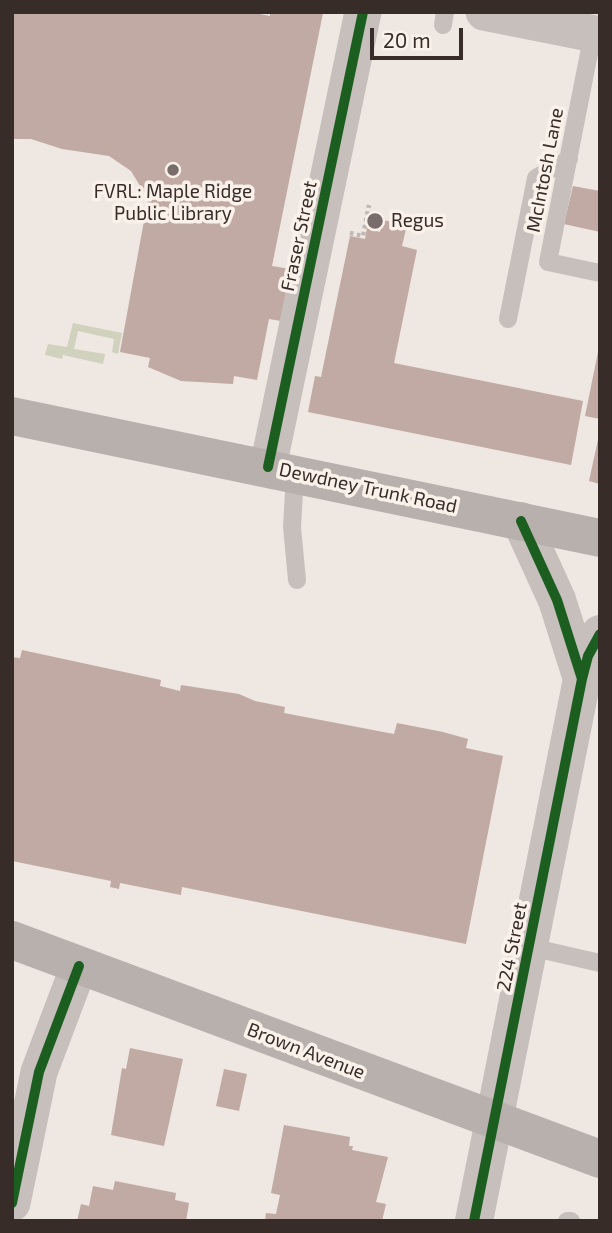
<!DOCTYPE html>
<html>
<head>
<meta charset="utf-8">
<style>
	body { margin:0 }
	#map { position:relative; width:612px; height:1233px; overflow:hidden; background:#eee7e2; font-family:"Exo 2",sans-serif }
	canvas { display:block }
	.frame { position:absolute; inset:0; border:14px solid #382c29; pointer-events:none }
	.scale { position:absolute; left:370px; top:28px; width:93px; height:32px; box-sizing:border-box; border:4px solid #382c29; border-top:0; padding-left:9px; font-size:21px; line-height:24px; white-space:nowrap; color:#382c29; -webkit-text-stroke:5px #faf1ea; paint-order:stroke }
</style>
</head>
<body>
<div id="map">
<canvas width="612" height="1233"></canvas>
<div class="frame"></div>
<div class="scale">20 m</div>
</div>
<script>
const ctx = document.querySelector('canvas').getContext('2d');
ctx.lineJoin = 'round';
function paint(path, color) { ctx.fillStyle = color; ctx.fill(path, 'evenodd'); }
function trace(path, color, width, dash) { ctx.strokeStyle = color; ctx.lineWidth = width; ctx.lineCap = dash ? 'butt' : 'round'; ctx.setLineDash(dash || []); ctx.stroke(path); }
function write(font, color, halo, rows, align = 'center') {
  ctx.font = font + ' "Exo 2",sans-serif'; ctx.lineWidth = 7; ctx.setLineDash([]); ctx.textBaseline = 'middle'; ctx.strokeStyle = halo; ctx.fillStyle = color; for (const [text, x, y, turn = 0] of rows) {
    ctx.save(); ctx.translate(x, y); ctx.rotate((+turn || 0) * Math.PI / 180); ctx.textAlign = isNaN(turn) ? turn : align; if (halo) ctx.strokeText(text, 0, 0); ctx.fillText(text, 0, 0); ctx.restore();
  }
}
paint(new Path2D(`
	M73,323L122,333L118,354L112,352L114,339L78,331L74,349L105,354L103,364L63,355L62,359L45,355L48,344L67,347Z`), '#d1d2bd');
paint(new Path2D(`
	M12,12H249L270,16V12L323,13L272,266L290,269L281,321L269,319L257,380L234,376L233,384L181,381L148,367L150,358L120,352L148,199L131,171L109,156L62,149L31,139H12Z
	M573,186L600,191V232L564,224Z
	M383,220L407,225L402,246L417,250L394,363L583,401L571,465L308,412L315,376L321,377L350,236L365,239L367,228L380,232Z
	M598,352L600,353V419L585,416Z
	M599,435H600V484L589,481Z
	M22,650L161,680L160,686L180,691L181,685L239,694L255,701L285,707L284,713L394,734L397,723L443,732L468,739L466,748L503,756L466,944L182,887L181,895L120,883L119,889L110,887L111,881L12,861V657L20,658Z
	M130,1048L183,1059L164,1146L111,1135L122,1068L126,1069Z
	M224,1069L247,1074L239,1111L216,1106Z
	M284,1125L350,1137L349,1146H353L352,1150L388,1157L376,1202L386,1204L382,1221H265L266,1213L276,1214L280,1195L271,1193Z
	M115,1181L176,1193L175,1200L189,1203L186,1221H77L81,1204L89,1206L93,1186L113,1190Z`), '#c1a9a4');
trace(new Path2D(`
	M350,233L363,236L369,205`), '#c0b8b4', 4.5, [3.5, 3.5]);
trace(new Path2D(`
	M443,25L445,12
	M593,33L548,262L600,273
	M508,319L536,178L569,159
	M295,474L292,527L297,580
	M530,947L600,963
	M567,1221H571`), '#c7bfbb', 18);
trace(new Path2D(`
	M484,12L600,35
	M268,467L363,12
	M12,1203L39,1072L79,966`), '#c7bfbb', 37);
trace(new Path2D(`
	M521,521L557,600L582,679
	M474,1221L582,679L588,656L600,634`), '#c7bfbb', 38);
trace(new Path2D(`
	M12,416L600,538
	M12,940L600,1159`), '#b8b0ac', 38);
trace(new Path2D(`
	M268,467L363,12
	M521,521L557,600L582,679
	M12,1203L39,1072L79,966
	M474,1221L582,679L588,656L600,634`), '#1b5e20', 10);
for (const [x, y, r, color] of [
	[173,170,7,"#786d6a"],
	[375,221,9,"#786d6a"]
]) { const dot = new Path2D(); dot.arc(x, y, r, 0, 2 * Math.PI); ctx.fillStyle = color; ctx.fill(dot); trace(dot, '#faf1ea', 2.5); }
write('19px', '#382c29', '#faf1ea', [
	["McIntosh Lane",545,170,-79],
	["Fraser Street",299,236,-78],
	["Dewdney Trunk Road",368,488,12],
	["224 Street",512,947,-79],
	["Brown Avenue",306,1051,21]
]);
write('19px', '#382c29', '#faf1ea', [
	["FVRL: Maple Ridge",173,192],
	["Public Library",173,214],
	["Regus",391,221,"left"]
]);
</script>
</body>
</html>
